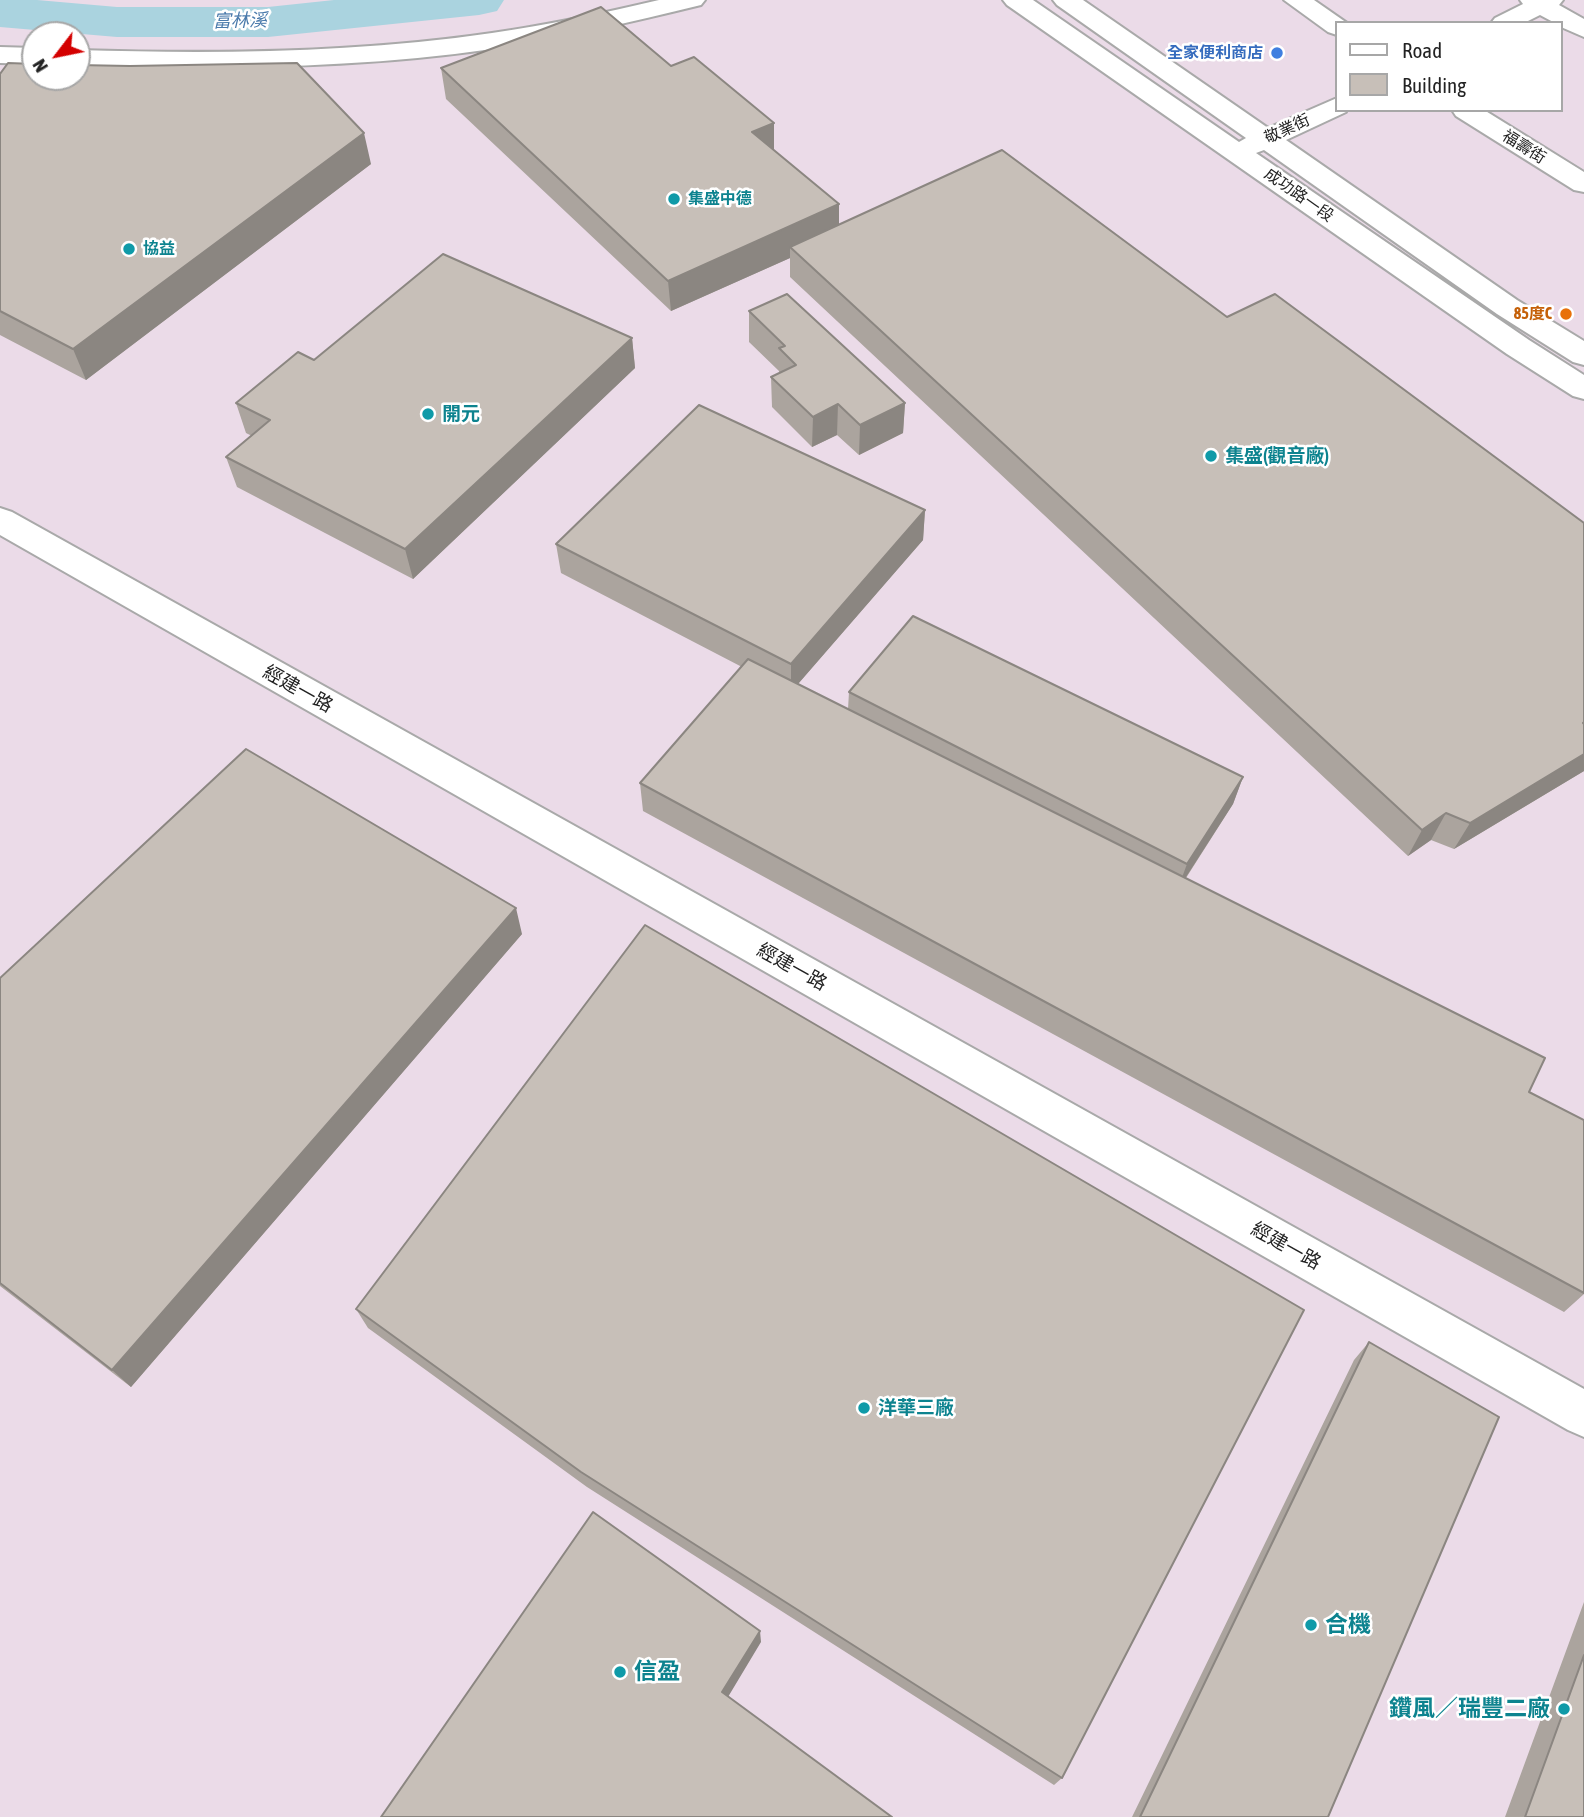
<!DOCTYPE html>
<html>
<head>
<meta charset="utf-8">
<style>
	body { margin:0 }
	#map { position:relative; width:1584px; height:1817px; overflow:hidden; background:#f2efe9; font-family:"Asap Condensed",sans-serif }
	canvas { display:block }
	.legend { position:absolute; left:1335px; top:21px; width:228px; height:91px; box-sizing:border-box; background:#fff; border:2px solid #a7a7a7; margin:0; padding:9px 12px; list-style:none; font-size:21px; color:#222 }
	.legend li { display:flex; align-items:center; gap:14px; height:35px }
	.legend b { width:35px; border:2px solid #a7a7a7 }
	.north { position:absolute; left:21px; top:21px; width:70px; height:70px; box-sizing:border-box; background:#fff; border:2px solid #a7a7a7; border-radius:50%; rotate:238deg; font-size:19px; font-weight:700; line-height:28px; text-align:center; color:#222 }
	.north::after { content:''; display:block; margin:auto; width:24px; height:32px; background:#d40000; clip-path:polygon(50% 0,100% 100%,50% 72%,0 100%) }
</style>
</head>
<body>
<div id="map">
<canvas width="1584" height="1817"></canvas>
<ul class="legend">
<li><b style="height:9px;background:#fff"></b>Road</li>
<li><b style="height:19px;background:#c7bfb8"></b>Building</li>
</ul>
<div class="north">N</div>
</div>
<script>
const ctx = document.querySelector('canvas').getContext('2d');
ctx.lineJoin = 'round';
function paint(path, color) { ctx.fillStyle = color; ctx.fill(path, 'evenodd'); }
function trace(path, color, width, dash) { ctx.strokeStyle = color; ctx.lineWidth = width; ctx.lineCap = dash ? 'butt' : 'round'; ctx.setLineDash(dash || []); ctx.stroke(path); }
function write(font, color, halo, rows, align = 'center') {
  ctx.font = font + ' "Asap Condensed","Noto Sans TC",sans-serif'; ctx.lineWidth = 5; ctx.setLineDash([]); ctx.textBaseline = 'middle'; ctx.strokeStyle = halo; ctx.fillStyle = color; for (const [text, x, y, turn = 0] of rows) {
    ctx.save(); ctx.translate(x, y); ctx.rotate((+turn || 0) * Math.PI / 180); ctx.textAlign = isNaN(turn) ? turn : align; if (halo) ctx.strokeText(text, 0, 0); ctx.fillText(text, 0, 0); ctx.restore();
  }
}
paint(new Path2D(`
	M0,0H1584V1817H0ZM1337,23H1561V110H1337ZM35,35H77V77H35Z`), '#ebdbe8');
paint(new Path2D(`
	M0,0H37L117,7H268L334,0H504L497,11L479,15L268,37H117L0,27Z`), '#aad3df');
const minor = new Path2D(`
	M659,0H705L701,5C632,22 562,38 492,49C355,69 215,69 77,66V50C215,54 355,53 492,33C548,25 604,13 659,0Z
	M1003,0H1033L1239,142L1246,138L1057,5L1053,0H1083L1268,128L1337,98V110L1346,112L1286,140L1517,300L1584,341V365L1573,362L1497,314L1264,150L1256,153L1529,340L1584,375V399L1573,396L1507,354L1007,5Z
	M1284,0H1314L1347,23H1337V35L1328,32Z
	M1520,0H1563L1559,5L1584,19V37L1561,27V23H1555L1540,15L1524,23H1491L1495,18L1523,4Z
	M0,47L35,48V64L0,63Z
	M1452,110H1484L1584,172V192L1574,190L1456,116Z
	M0,508L12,512L1584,1389V1437L1568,1430L0,535Z`);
trace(minor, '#a9a9a9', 4);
paint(minor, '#fff');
paint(new Path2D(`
	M441,68L774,150L839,204V224L1227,317L1584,523V771L1454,849L1431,840L1408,856L790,277V258L671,311L446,99Z
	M0,74L371,164L86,380L0,335Z
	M749,311L905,403L903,433L859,455L837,435L812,447L772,407L771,377L779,373V371L749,342Z
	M632,338L635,368L413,579L237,487L226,457L252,436L246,433L236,403Z
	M925,510L923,540L798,684L848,709L849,692L1243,777L1233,804L1186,878L1529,1092L1584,1120V1294L1564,1312L643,811L640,783L742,667L561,573L556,544Z
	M522,934L131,1387L0,1286V978Z
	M356,1309L1062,1778L1054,1785L587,1487L368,1328Z
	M1369,1342L1328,1817H1132L1354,1360Z
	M1584,1602V1817H1505Z`), '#aba49e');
paint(new Path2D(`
	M774,123V154L752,132Z
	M364,133L371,164L86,380L73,349Z
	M839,204V235L790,247V258L671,311L668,281Z
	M632,338L635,368L413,579L405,549Z
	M905,403L903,433L859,455L860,425Z
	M838,404L837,435L812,447L813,417Z
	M925,510L923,540L791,692V664Z
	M1584,754V771L1454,849L1470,823Z
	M1243,777L1233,804L1177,891L1187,864Z
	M1446,813L1431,840L1408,856L1422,830Z
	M516,908L522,934L131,1387L112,1370Z
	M760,1631L761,1642L725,1702L722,1692Z`), '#8b8681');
const building = new Path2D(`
	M601,7L671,66L694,57L774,123L752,132L839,204L668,281L441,68Z
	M8,63L35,64V77H77V65L130,66L297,63L364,133L73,349L0,311V74Z
	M1002,150L1227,317L1275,294L1584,523V722L1583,723L1584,724V754L1470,823L1446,813L1422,830L790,247Z
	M443,254L632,338L405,549L226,457L270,420L236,403L298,352L314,360Z
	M787,294L905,403L860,425L838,404L813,417L771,377L796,365L779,348L785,346L749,311Z
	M699,405L925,510L791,664L556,544Z
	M913,616L1243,777L1187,864L849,692Z
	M748,659L1545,1058L1529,1092L1584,1120V1293L640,783Z
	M246,749L516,908L112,1370L0,1283V978Z
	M645,925L1304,1310L1062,1778L581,1472L356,1309Z
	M1369,1342L1499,1417L1328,1817H1140Z
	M593,1512L760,1631L722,1692L892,1817H381Z
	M1584,1655V1817H1525Z`);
paint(building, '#c7bfb8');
trace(building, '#8b8681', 2);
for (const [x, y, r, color] of [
	[1277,53,7,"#3f7fe0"],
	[674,199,7,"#0f9aa8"],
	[129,249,7,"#0f9aa8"],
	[1566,314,7,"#e8710a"],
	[428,414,7,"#0f9aa8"],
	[1211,456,7,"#0f9aa8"],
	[864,1408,7,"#0f9aa8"],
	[1311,1625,7,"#0f9aa8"],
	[620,1672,7,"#0f9aa8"],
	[1564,1709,7,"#0f9aa8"]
]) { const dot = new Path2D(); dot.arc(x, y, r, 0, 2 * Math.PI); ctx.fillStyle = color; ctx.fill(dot); trace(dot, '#fff', 2.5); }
write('bold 16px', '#366cbe', '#fff', [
	["全家便利商店",1263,53]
], 'right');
write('16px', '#222', '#fff', [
	["敬業街",1287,129,-25],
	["福壽街",1524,147,32],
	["成功路一段",1299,195,35]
]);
write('bold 16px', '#0d838f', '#fff', [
	["集盛中德",688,199],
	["協益",143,249]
], 'left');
write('bold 16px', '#c56008', '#fff', [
	["85度C",1552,314]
], 'right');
write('italic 18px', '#4a7aab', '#fff', [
	["富林溪",240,21,-1]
]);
write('bold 19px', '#0d838f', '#fff', [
	["開元",442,414],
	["集盛(觀音廠)",1225,456],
	["洋華三廠",878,1408]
], 'left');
write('19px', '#222', '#fff', [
	["經建一路",298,689,29],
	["經建一路",792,967,29],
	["經建一路",1286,1246,29]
]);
write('bold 23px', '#0d838f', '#fff', [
	["合機",1325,1625],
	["信盈",634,1672],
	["鑽風／瑞豐二廠",1550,1709,"right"]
], 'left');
</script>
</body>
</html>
